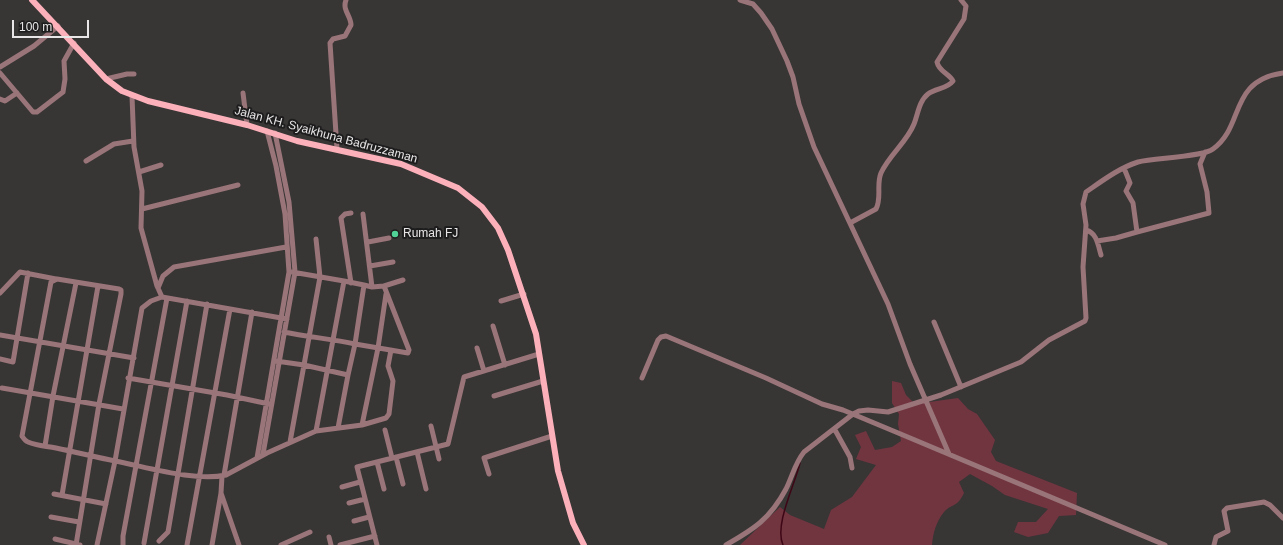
<!DOCTYPE html>
<html>
<head>
<meta charset="utf-8">
<style>
	body { margin:0 }
	#map { position:relative; width:1283px; height:545px; overflow:hidden; background:#383535; font-family:Arial,sans-serif }
	canvas { display:block }
	.scale { position:absolute; left:12px; top:20px; width:77px; height:18px; box-sizing:border-box; border:2px solid #e8e6e7; border-top:0; padding-left:5px; font-size:12px; line-height:14px; white-space:nowrap; color:#e8e6e7; -webkit-text-stroke:3px #1e1d1d; paint-order:stroke }
</style>
</head>
<body>
<div id="map">
<canvas width="1283" height="545"></canvas>
<div class="scale">100 m</div>
</div>
<script>
const ctx = document.querySelector('canvas').getContext('2d');
ctx.lineJoin = 'round';
function paint(path, color) { ctx.fillStyle = color; ctx.fill(path, 'evenodd'); }
function trace(path, color, width, dash) { ctx.strokeStyle = color; ctx.lineWidth = width; ctx.lineCap = dash ? 'butt' : 'round'; ctx.setLineDash(dash || []); ctx.stroke(path); }
function write(font, color, halo, rows, align = 'center') {
  ctx.font = font + ' Arial,sans-serif'; ctx.lineWidth = 4; ctx.setLineDash([]); ctx.textBaseline = 'middle'; ctx.strokeStyle = halo; ctx.fillStyle = color; for (const [text, x, y, turn = 0] of rows) {
    ctx.save(); ctx.translate(x, y); ctx.rotate((+turn || 0) * Math.PI / 180); ctx.textAlign = isNaN(turn) ? turn : align; if (halo) ctx.strokeText(text, 0, 0); ctx.fillText(text, 0, 0); ctx.restore();
  }
}
paint(new Path2D(`
	M892,381L901,383L906,395L915,404L958,398L968,409L977,414L995,440L991,452L996,461L1077,493L1076,515L1059,516L1048,533L1028,537L1014,532L1018,522H1036L1048,509L1005,495L992,486L970,474L959,482L964,493C957,508 952,503 944,512C936,522 933,533 932,545H740L780,507L790,515L824,529L831,510L852,497L876,465L856,459L861,447L855,435L866,431L875,450L892,447L901,441L898,424L899,414L892,403Z`), '#713540');
trace(new Path2D(`
	M783,545C774,525 795,484 800,463`), '#3e0716', 1.5);
trace(new Path2D(`
	M740,0L753,4L761,13L772,29L787,61L793,77L799,104L814,147L888,304L910,364L949,454
	M0,67L34,46L58,26
	M0,73L33,112H37L63,92L65,79L64,61L74,43
	M106,79L127,74H134
	M243,93L247,125
	M132,96L134,147L142,191L141,228L157,286L162,297
	M0,99L5,101L17,93
	M337,149L330,43L333,39L345,36L351,25C351,16 342,10 346,0
	M86,161L114,144L133,141
	M139,172L161,165
	M142,209L238,185
	M363,214L372,287
	M850,223L876,209C882,198 876,185 881,173C889,155 907,142 914,124C918,114 919,101 928,94C936,88 947,89 953,81C949,73 939,72 937,62L964,19L966,6L961,0
	M1086,230C1097,233 1098,245 1101,255
	M1137,232L1209,213L1207,192L1200,164L1205,152
	M1097,241L1116,238L1137,232L1133,203L1126,191L1130,183L1124,168
	M368,242L389,238
	M370,266L393,262
	M292,272L344,281L316,431
	M344,281L364,285L355,344L408,353L409,350L384,286L372,287L364,285
	M351,283L341,218L345,214L351,213
	M384,286L403,280
	M158,288L163,276L174,267L286,247
	M0,293L20,272L56,279
	M501,301L524,294
	M287,319L162,297L151,301L142,308L115,461C147,467 195,482 226,475L267,453L316,431L362,425L386,418L389,414L393,381L388,366L391,350
	M934,322L961,387
	M493,326L505,365
	M0,335L134,358
	M477,348L484,371
	M0,359L13,362L28,273
	M276,361L304,365L348,375L355,344C332,339 308,337 284,332
	M128,378L227,395L269,404
	M642,378L658,340L661,337L666,336L766,378L822,404L843,410L903,435L1165,545
	M2,388L123,409
	M494,396L543,381
	M362,425L378,348L386,294
	M431,426L439,459
	M338,428L348,375
	M385,430L392,458
	M835,430L850,457L852,468
	M290,442L320,277L316,239
	M45,446L53,396L76,283
	M417,452L426,489
	M263,454L295,272L289,202L275,133
	M396,457L403,484
	M257,458L289,272L285,214L276,166L267,131
	M377,462L384,489
	M489,474L484,458L552,436
	M224,475L252,312
	M342,487L360,482
	M221,493L239,545
	M54,494L106,504
	M62,495L98,286
	M349,503L365,499
	M51,517L79,522
	M354,521L369,517
	M329,537L331,545
	M55,539L80,545
	M159,541L168,532L207,304
	M144,543L187,301
	M76,545L99,404L121,294V290L119,289L57,279L51,282L22,436C24,439 25,441 28,442C37,446 47,446 56,448C76,452 95,457 115,461L97,545
	M123,545V536L167,298
	M187,545L230,309
	M212,545L221,493L222,476
	M281,545L310,532
	M340,545L375,536
	M377,545L357,467L448,444L464,377L539,354
	M726,545C754,529 770,519 786,489C792,477 795,463 804,452L853,414L859,411L868,410L888,412L941,395L1021,362L1049,340L1085,321L1086,318L1083,267L1086,225L1083,204L1086,192C1102,181 1119,168 1138,162C1155,158 1203,157 1213,149C1245,126 1228,81 1283,73
	M1214,545L1216,537L1228,531L1224,511L1227,508L1264,502L1270,505L1283,518`), '#997478', 5);
trace(new Path2D(`
	M32,0L106,79L122,91L148,101L247,125L297,141L401,164L458,188L482,207L498,228L508,250L536,334L558,471L573,523L584,545`), '#fcb0ba', 6);
for (const [x, y, r, color] of [
	[395,234,4,"#51d397"]
]) { const dot = new Path2D(); dot.arc(x, y, r, 0, 2 * Math.PI); ctx.fillStyle = color; ctx.fill(dot); trace(dot, '#1e1d1d', 1.5); }
write('12px', '#e8e6e7', '#1e1d1d', [
	["Jalan KH. Syaikhuna Badruzzaman",326,135,15]
]);
write('12px', '#e8e6e7', '#1e1d1d', [
	["Rumah FJ",403,234]
], 'left');
</script>
</body>
</html>
